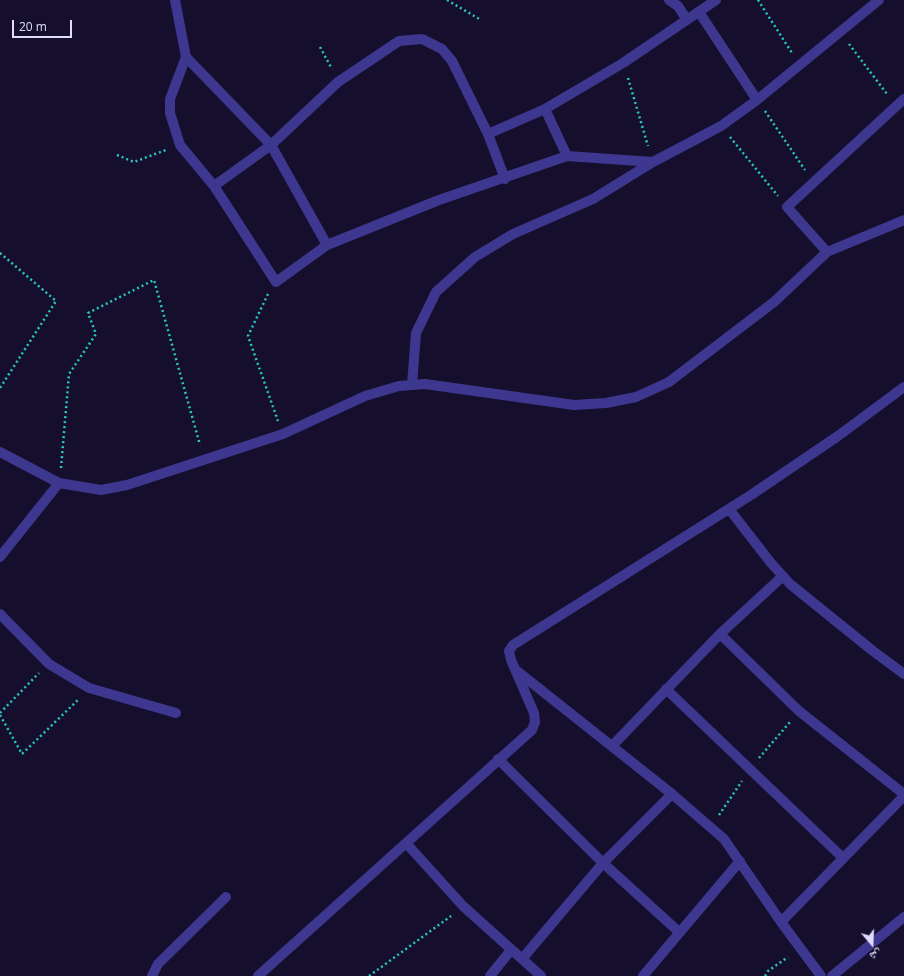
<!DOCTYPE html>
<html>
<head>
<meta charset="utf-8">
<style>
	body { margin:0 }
	#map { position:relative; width:904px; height:976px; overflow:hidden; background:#150f2d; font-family:"Open Sans","Noto Naskh Arabic",sans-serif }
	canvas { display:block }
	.north { position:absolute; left:852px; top:924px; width:40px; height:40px; -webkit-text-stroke:3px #150f2d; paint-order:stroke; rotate:161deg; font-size:11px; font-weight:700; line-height:16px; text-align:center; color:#e1dbff }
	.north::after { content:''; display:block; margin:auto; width:14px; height:18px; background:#e1dbff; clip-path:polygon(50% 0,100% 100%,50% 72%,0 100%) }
	.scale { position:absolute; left:12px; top:20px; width:60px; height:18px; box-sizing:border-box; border:2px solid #e1dbff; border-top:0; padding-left:5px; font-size:12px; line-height:14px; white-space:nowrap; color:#e1dbff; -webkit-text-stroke:3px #150f2d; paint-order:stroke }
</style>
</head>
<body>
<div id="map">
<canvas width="904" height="976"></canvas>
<div class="north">ش</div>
<div class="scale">20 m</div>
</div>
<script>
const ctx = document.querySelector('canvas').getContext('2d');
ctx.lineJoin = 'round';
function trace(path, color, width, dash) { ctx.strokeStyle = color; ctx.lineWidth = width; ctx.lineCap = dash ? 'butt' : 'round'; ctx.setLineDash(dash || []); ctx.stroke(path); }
trace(new Path2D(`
	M447,0L481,20
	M758,0L792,53
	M849,44L887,94
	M320,47L332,69
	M628,78L648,146
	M765,111L805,170
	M730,137L778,196
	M117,155L134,162L166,150
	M0,253L56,301L0,388
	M268,294L248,336L278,421
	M61,468L69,374L96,334L88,313L154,280L200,445
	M0,713L39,673
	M0,715L22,754L79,699
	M759,758L790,722
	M719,815L742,781
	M369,976L451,916
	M765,976L768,971L788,957`), '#27c7c3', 2.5, [2, 3]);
trace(new Path2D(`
	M175,0L186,57L271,145L327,245
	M669,0L678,6L687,20
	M699,12L757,100
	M186,57L170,99V113L180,145L214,186L276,282L327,245L439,200L567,156L653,162
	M545,109L567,156
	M488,134L545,109L623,63L716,0
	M214,186L271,145L338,82L399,41L422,39L442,49L452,61L488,134L505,179
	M827,252L787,207L904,99
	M412,385L416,333L436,292L475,257L513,234L593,199L653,162L721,126L757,100L879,0
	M0,452L59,483L101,490L127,485L283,434L365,396L399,386L425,384L574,405L606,403L636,397L669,382L774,302L827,252L904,220
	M729,509L771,563L790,584L873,651L904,674
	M0,557L59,483
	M0,614L49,664L89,688L176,713
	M720,634L799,711L904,794
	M517,671L672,794
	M666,689L843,858
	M612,746L720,634L783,576
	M498,759L603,863L679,932
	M406,843L463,906L541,976
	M781,922L904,796
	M522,959L603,863L672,794L724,839L781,922L821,976
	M152,976L158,964L226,897
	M258,976L532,730L535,722L534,713L511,660L509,651L513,645L751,495L838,436L904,387
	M490,976L511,950
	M643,976L740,861
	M832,976L904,917`), '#3d378f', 10);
</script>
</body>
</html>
